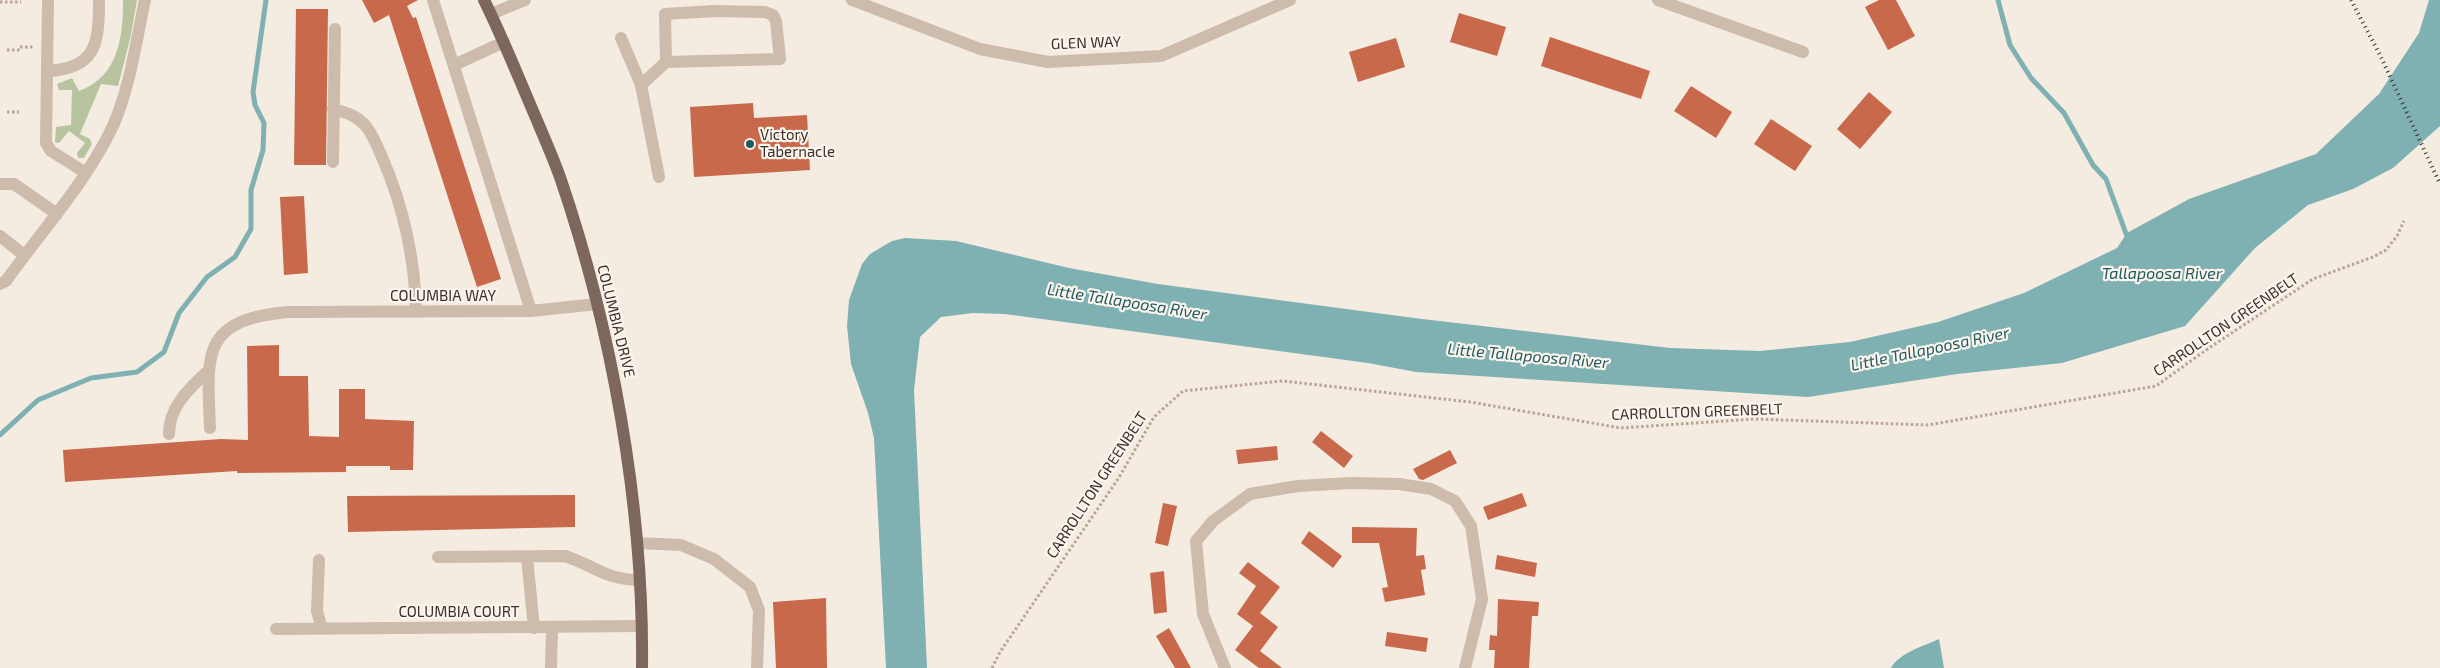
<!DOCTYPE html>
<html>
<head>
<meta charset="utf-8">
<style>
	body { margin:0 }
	canvas { display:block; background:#f4ebe1 }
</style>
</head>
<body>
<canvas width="2440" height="668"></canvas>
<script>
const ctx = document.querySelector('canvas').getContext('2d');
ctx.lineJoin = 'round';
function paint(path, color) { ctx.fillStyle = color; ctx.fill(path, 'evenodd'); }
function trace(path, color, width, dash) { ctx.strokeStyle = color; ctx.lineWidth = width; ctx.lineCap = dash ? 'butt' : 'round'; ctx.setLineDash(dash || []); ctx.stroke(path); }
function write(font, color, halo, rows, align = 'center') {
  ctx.font = font + ' "Exo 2",sans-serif'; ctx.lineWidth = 4.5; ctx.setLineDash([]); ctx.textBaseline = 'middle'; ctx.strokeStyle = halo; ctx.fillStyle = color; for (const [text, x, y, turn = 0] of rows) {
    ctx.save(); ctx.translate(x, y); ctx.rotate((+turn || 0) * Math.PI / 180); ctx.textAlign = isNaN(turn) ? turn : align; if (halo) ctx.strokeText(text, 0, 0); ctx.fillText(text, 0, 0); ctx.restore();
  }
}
paint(new Path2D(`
	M123,0H137L131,35L118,86L101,84L80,134L90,139L92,144L84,158H78L77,153L85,143L69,131L59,143L55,142L56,127L71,125L72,90H59L57,84L72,78L79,91C119,76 123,37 123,0Z`), '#b8c4a0');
paint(new Path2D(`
	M2429,0H2440V126L2393,168L2353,189L2308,205L2255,248L2185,326L2062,363L1957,374L1808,397L1416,372L1368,363L1005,314L973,313L941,317L920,337L914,390L927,668H886L874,438L868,413L851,364L847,326L849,300L862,264L870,254L892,241L905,238L956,241L1069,268L1158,284L1414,318L1670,348L1760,351L1850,342L1938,322L2024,293L2117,248L2127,233L2189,199L2316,154L2379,94L2419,33Z
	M1939,639L1944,668H1891C1899,653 1924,646 1939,639Z`), '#7fb0b2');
trace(new Path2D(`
	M1998,0L2010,45L2031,78L2064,113L2093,165L2106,179L2128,239
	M0,435L38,400L91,378L137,372L164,352L179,313L207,277L235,257L251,229V190L263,150L264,123L255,105L253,92L266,0`), '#7fb0b2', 5);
paint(new Path2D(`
	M362,0H418L407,6L413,18L416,17L501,279L477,287L389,15L374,23Z
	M1879,0H1896L1915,36L1888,50L1865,7Z
	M296,9H328L326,165H294Z
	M1459,13L1506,27L1497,56L1450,42Z
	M1550,37L1650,71L1641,99L1541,66Z
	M1396,38L1405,67L1358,82L1349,52Z
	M1691,86L1732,112L1716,138L1674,111Z
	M1869,92L1892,112L1860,149L1837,129Z
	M753,103L754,118L807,115L810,170L694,177L690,107Z
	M1771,119L1812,146L1795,171L1754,144Z
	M304,196L308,273L284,275L280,197Z
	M279,345V376H308L309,436L339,437V389H365V419L414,421L413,470H390V466H346V472L237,473V471L65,482L63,450L221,439L248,440L247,346Z
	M1321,431L1353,456L1344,468L1312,442Z
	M1277,446L1278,460L1238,464L1236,450Z
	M1450,450L1457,463L1423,480L1419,479L1413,469Z
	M1522,493L1527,506L1488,520L1483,507Z
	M575,495V527L348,532L347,496Z
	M1163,503L1177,506L1168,546L1155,543Z
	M1352,527L1417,528L1416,556L1424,555L1426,569L1421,570L1425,595L1385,602L1382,588L1388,587L1379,543H1352Z
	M1309,531L1342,556L1333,568L1301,543Z
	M1497,555L1537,563L1535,577L1495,569Z
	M1248,562L1280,587L1260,613L1278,627L1260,651L1282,668H1259L1235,650L1253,626L1237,614L1256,586L1239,573Z
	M1164,571L1167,612L1154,614L1150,573Z
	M826,598L827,668H776L773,602Z
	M1498,599L1539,602L1538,616H1532L1529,668H1494L1495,650H1489L1490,635L1497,636Z
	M1169,628L1191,668H1175L1156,636Z
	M1387,632L1428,638L1426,652L1385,646Z`), '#c8694b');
trace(new Path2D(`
	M0,2H21
	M20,47H35
	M7,50H20
	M7,112H19
	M992,668L1000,652L1118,479L1154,417L1183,391L1283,381L1470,402L1621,428L1754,419L1928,425L2156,386L2209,348L2313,279L2373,257L2386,250L2397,236L2404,221`), '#b9a596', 3, [2.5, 2.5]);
trace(new Path2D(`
	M48,0L46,143L51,151L86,173
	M433,0L531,311
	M852,0L980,49L1048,62L1161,56L1290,0
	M1658,0L1803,52
	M714,11L765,12L773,15L776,21L780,59L666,62L665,14Z
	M491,14L525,0
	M621,38L641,85L659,177
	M454,65L504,42
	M47,71C97,69 99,42 99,0
	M641,85L666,62
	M333,109C345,112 355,115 364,124C372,132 377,146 382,157C404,208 415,257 416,312
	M333,162L335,29
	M0,184H14L57,214
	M0,236L24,255
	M0,284L6,281C42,230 86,183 113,126C130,87 136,42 145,0
	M210,428C207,353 201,320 288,312L531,311L597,304
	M169,434C169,406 190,388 209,370
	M637,543L681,545L714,559L750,587L759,610L757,668
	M438,557L565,556C595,566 606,580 640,580
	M527,557L534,628
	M319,560L317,611L322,629
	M276,629L642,626
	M551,668L552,628
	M1225,668L1203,614L1196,541L1213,521L1250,494L1298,486L1351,483L1399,484L1431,489L1455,501L1471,526L1482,599L1465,668`), '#cdbbac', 12);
trace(new Path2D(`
	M484,0C501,34 515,69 530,104C540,128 551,152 560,177C612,329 644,508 642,668`), '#7d675c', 12);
trace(new Path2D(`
	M2351,0L2380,55L2440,184`), '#3b302b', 4, [1, 4]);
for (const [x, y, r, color] of [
	[750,144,5,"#1f5a5e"]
]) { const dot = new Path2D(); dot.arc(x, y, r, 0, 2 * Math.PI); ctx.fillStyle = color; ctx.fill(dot); trace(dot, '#fbf5ee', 2); }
write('15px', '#3b302b', '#fbf5ee', [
	["GLEN WAY",1086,43,-2],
	["COLUMBIA WAY",443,296],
	["COLUMBIA DRIVE",616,321,76],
	["CARROLLTON GREENBELT",2226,325,-34],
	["CARROLLTON GREENBELT",1697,412,-2],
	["CARROLLTON GREENBELT",1097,485,-57],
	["COLUMBIA COURT",459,612]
]);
write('15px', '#3b302b', '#fbf5ee', [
	["Victory",760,135],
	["Tabernacle",760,152]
], 'left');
write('italic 16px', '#1f5a5e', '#fbf5ee', [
	["Tallapoosa River",2162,274],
	["Little Tallapoosa River",1127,302,9],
	["Little Tallapoosa River",1930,349,-12],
	["Little Tallapoosa River",1528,356,5]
]);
</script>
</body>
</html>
